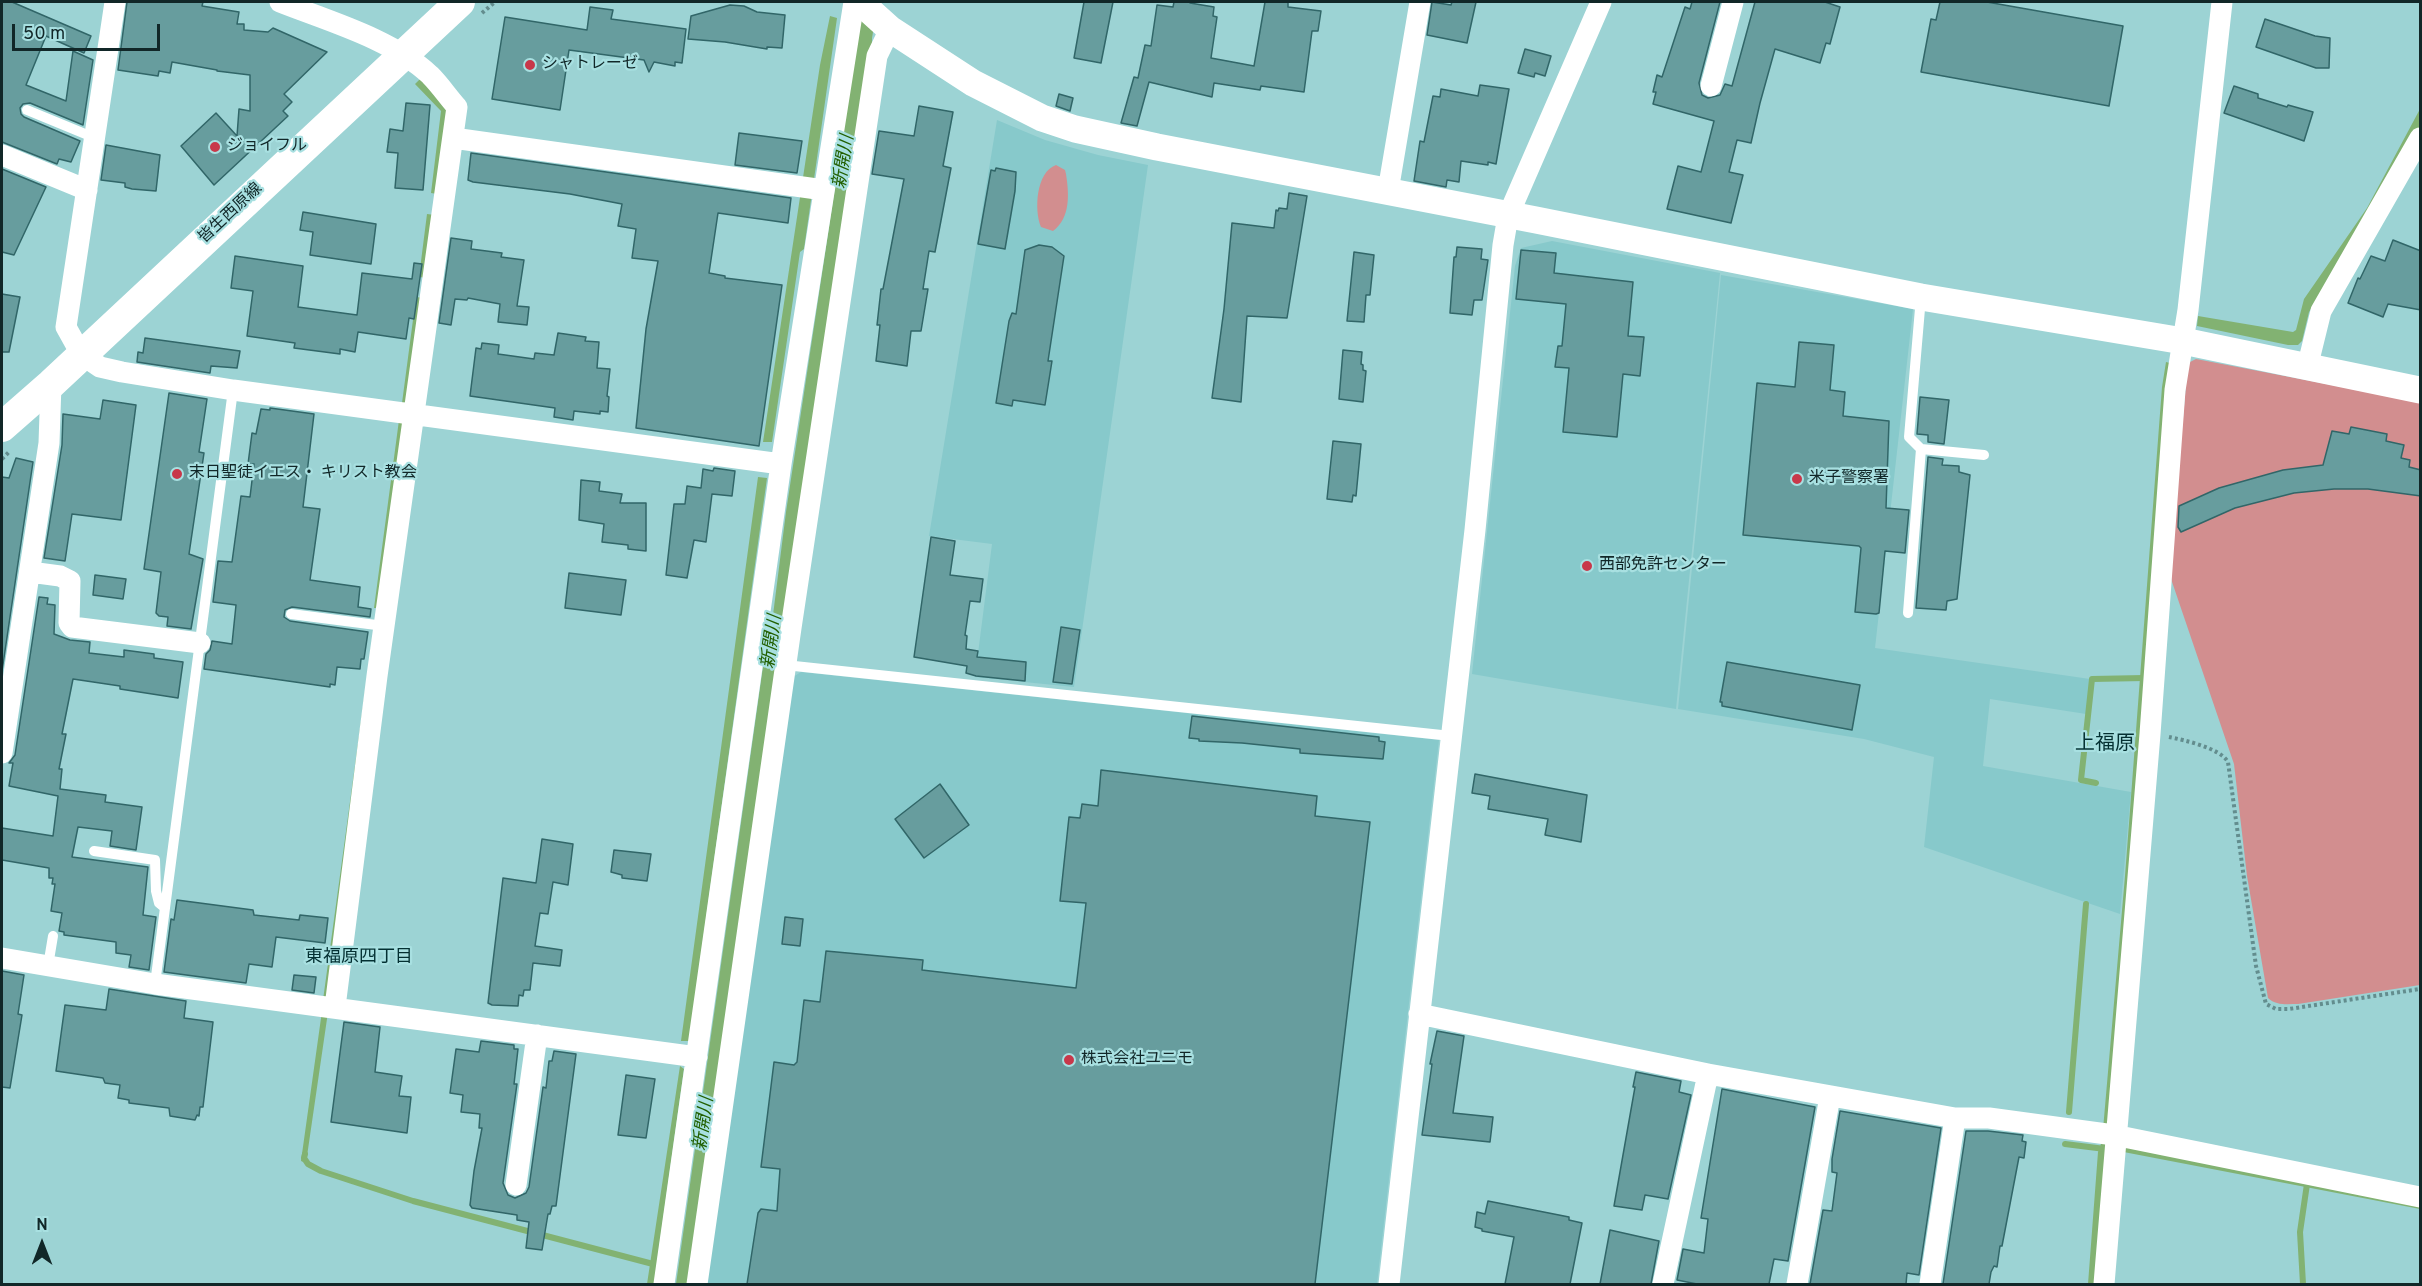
<!DOCTYPE html>
<html>
<head>
<meta charset="utf-8">
<style>
	body { margin:0 }
	#map { position:relative; width:2422px; height:1286px; overflow:hidden; background:#9cd3d4; font-family:Overpass,sans-serif }
	canvas { display:block }
	.frame { position:absolute; inset:0; border:3px solid #112728; pointer-events:none }
	.north { position:absolute; left:12px; top:1214px; width:60px; height:60px; -webkit-text-stroke:4px #a8e0e1; paint-order:stroke; rotate:0deg; font-size:16px; font-weight:700; line-height:24px; text-align:center; color:#112728 }
	.north::after { content:''; display:block; margin:auto; width:21px; height:27px; background:#112728; clip-path:polygon(50% 0,100% 100%,50% 72%,0 100%) }
	.scale { position:absolute; left:12px; top:24px; width:148px; height:27px; box-sizing:border-box; border:3px solid #112728; border-top:0; padding-left:8px; font-size:18px; line-height:21px; white-space:nowrap; color:#112728; -webkit-text-stroke:4px #a8e0e1; paint-order:stroke }
</style>
</head>
<body>
<div id="map">
<canvas width="2422" height="1286"></canvas>
<div class="frame"></div>
<div class="north">N</div>
<div class="scale">50 m</div>
</div>
<script>
const ctx = document.querySelector('canvas').getContext('2d');
ctx.lineJoin = 'round';
function paint(path, color) { ctx.fillStyle = color; ctx.fill(path, 'evenodd'); }
function trace(path, color, width, dash) { ctx.strokeStyle = color; ctx.lineWidth = width; ctx.lineCap = dash ? 'butt' : 'round'; ctx.setLineDash(dash || []); ctx.stroke(path); }
function write(font, color, halo, rows, align = 'center') {
  ctx.font = font + ' Overpass,"Noto Sans JP",sans-serif'; ctx.lineWidth = 4.5; ctx.setLineDash([]); ctx.textBaseline = 'middle'; ctx.strokeStyle = halo; ctx.fillStyle = color; for (const [text, x, y, turn = 0] of rows) {
    ctx.save(); ctx.translate(x, y); ctx.rotate((+turn || 0) * Math.PI / 180); ctx.textAlign = isNaN(turn) ? turn : align; if (halo) ctx.strokeText(text, 0, 0); ctx.fillText(text, 0, 0); ctx.restore();
  }
}
paint(new Path2D(`
	M997,120L1045,140L1098,155L1148,165L1074,687L975,677L992,544L929,536Z
	M1552,241L1720,273L1676,709L1472,674L1515,266L1521,248Z
	M1721,275L1913,309L1875,648L2090,679L2086,714L1990,699L1983,766L2131,792L2120,914L1924,847L1934,757L1864,739L1678,709Z
	M801,672L1439,740L1377,1284H704L793,677Z`), '#87c9cb');
paint(new Path2D(`
	M1056,165L1065,170L1066,174C1069,193 1071,218 1053,231L1041,227C1034,210 1036,172 1056,165Z
	M2196,359L2420,402V985L2298,1004C2288,1004 2276,1006 2268,998L2247,876L2234,764L2169,573L2188,363Z`), '#d28e8f');
paint(new Path2D(`
	M863,2H878L872,38V55L690,1284H676L768,631L771,629L772,623L786,512Z
	M830,16L837,18L804,249L800,252L772,442H763L820,65Z
	M421,78L449,108L437,194L431,193L441,111L415,84Z
	M2420,109V130L2309,312L2302,341L2298,345H2288L2197,326L2198,316L2293,332L2296,330L2304,299L2367,208Z
	M427,214L435,215L427,278L419,277Z
	M416,297L424,298L410,402L402,403Z
	M2166,362L2174,364L2114,1127L2420,1205V1209L2108,1149L2096,1284H2088L2098,1152L2102,1141L2125,876L2162,387Z
	M399,420H406L382,608H374Z
	M758,477L767,478L689,1041H681Z
	M373,633L329,1000H323Z
	M322,1011L328,1012L306,1163L301,1161Z
	M680,1066L684,1069L654,1284H647Z`), '#82b272');
trace(new Path2D(`
	M2096,783L2081,780L2092,679L2144,678
	M2069,1112L2086,904
	M2065,1144L2105,1149
	M305,1154L304,1158L308,1164L321,1171L413,1201L653,1264
	M2303,1284L2300,1232L2307,1184`), '#82b272', 6);
const building = new Path2D(`
	M2,2H12L91,36L84,53L46,36L26,85L66,101L73,51L93,60L83,125L30,103L23,104L20,108L21,114L24,117L80,141L71,162L59,159L57,164L2,142Z
	M127,2H203L202,6L239,12L237,24H244V30L268,32L273,28L327,52L284,94L292,102L283,111L288,116L214,185L181,146L216,113L237,136L239,109L250,111V75L217,71V70L172,62L170,73L159,71L158,76L118,70Z
	M1084,2H1113L1101,63L1074,58Z
	M1174,2H1190V3L1214,7L1213,16L1217,17L1211,58L1254,66L1265,2H1288V7L1321,11L1318,31H1312L1304,92L1261,86L1260,90L1214,83L1212,97L1149,82L1137,126L1121,123L1134,77L1138,78L1145,45L1151,46L1157,5L1173,7Z
	M1432,2L1451,5L1452,2H1476L1467,43L1427,35Z
	M1692,2H1720L1699,83L1702,95L1708,98L1720,95L1725,84L1732,86L1755,2H1825L1840,7L1830,44L1826,43L1820,63L1775,49L1760,103L1751,143L1737,140L1729,172L1743,175L1731,223L1667,209L1678,166L1701,172L1714,121L1653,104L1656,92H1653L1657,75L1662,77L1685,7L1690,9Z
	M1940,2H1987L2123,26L2109,106L1921,72L1931,19L1936,20Z
	M730,5L744,6L757,12L785,15L782,48L767,47V49L725,42L688,39L691,16Z
	M590,7L613,10L611,19L686,29L682,63L675,62V66L654,62L649,72L644,60L569,50L560,110L492,99L505,17L587,30Z
	M2265,19L2315,36L2330,38L2329,68H2316L2256,47Z
	M1525,49L1551,56L1545,76L1535,73L1534,77L1518,73Z
	M1480,85L1509,89L1496,164L1488,162V165L1461,161L1459,182L1447,180L1446,187L1414,181L1420,141L1424,142L1433,96L1440,97L1441,89L1478,96Z
	M2234,86L2258,94V98L2287,107L2288,105L2313,112L2304,141L2224,113Z
	M1059,94L1073,98L1070,111L1056,106Z
	M406,103L430,105L423,190L395,188L398,153L387,152L390,129L403,131Z
	M919,106L953,112L943,166L951,168L935,252L929,251L923,289H928L921,331H911L907,366L876,361L880,325H877L881,289H883L904,179L872,174L879,131L914,136Z
	M739,133L802,141L797,173L735,165Z
	M106,145L160,155L156,191L132,189L125,187V183L101,180Z
	M471,153L791,198L788,223L718,213L709,273L725,276V278L782,285L759,446L636,428L646,329L658,261L632,258L636,229L618,226L622,204L570,194L473,182L468,180Z
	M996,168L1016,172L1015,191L1005,249L978,244L991,170L995,171Z
	M2,169L46,187L14,255L2,252Z
	M1289,193L1307,196L1287,318L1247,316L1241,402L1212,398L1224,309L1232,223L1274,228L1276,210L1278,211L1279,208L1287,209Z
	M303,212L376,224L371,264L310,255L313,232L300,230Z
	M451,238L472,241L471,249L502,253L501,257L524,260L517,306L529,307L527,325L498,322L500,304L468,298L467,300L455,299L451,325L439,323Z
	M2393,240L2421,251V310L2388,304L2383,317L2348,303L2358,278L2360,279L2371,256L2385,261Z
	M1039,245L1052,247L1064,256L1048,361H1052L1045,405L1013,400L1012,406L996,403L1009,321L1012,313L1016,314L1025,250Z
	M1457,247L1482,249L1481,259L1488,260L1482,300H1474L1472,315L1450,313L1454,257H1456Z
	M1521,250L1556,253L1554,273L1633,282L1628,336L1644,337L1640,376L1623,374L1617,437L1563,432L1569,368L1555,367L1558,346H1562L1566,304L1516,299Z
	M1354,252L1374,255L1370,295H1366L1364,322L1347,321Z
	M235,256L303,266L298,307L357,315L362,273L412,279L414,263L422,264L414,319L409,318L406,339L358,332L355,352L340,349V354L294,348L295,343L247,336L253,291L231,288Z
	M2,294L20,297L9,352H2Z
	M558,333L586,337L585,341L599,342L597,368L610,369L607,396L609,397L608,412L600,411V414L574,411L573,420L554,417L555,408L470,396L476,348L481,349L482,343L499,345L498,354L534,359L535,353L554,355Z
	M145,338L240,351L237,368L211,366L210,373L137,362L138,352L143,353Z
	M1799,342L1834,345L1830,390L1845,392L1843,416L1889,421L1886,508L1909,510L1905,553L1885,551L1879,613L1876,614L1855,612L1861,548L1859,546L1743,535L1757,383L1795,387Z
	M1343,350L1362,352L1361,364L1363,365V370L1366,371L1363,402L1339,399Z
	M169,393L207,399L199,452L204,453L189,554L203,559L191,629L167,626L168,617L159,616L156,613L161,572L144,569Z
	M1920,397L1949,400L1944,444L1928,442V435L1917,434Z
	M103,400L136,405L121,520L72,514L65,561L44,558L62,445L63,414L100,419Z
	M270,408L314,414L303,507L320,509L310,580L360,587L358,607L371,609L370,617L292,607L285,610L284,617L290,621L368,632L364,659H361L360,669L337,667L335,685L330,684V687L204,669L206,654L210,650L212,641L232,644L236,605L213,602L218,561L232,562L241,496L250,497L254,464H248L252,433L256,434L261,409L270,410Z
	M2351,427L2387,434L2386,441L2404,445L2401,458L2410,460L2409,467L2421,470V496L2368,489H2334L2294,493L2235,508L2181,532L2178,527L2179,506L2219,488L2283,470L2323,465L2332,431L2349,434Z
	M1333,441L1361,444L1356,496L1353,495L1352,502L1327,499Z
	M1928,457L1943,459L1942,465L1959,466V472L1970,475L1957,599L1947,601L1946,610L1916,608Z
	M16,458L33,462L2,671V477L9,478Z
	M714,468L735,471L732,496L712,494L706,542L694,540L687,578L666,575L674,504H685L687,486L701,488L703,469L713,471Z
	M581,480L600,482L599,491L622,494L620,503H646V551L628,549V545L602,542L604,524L579,520Z
	M931,537L955,541L950,575L983,579L980,602L970,601L965,635L967,636L966,649L978,651L977,657L1026,662L1025,681L976,676L966,673L967,666L914,657Z
	M569,573L626,580L621,615L565,608Z
	M95,575L126,579L123,599L93,595Z
	M39,597L48,598L47,604L55,605L54,634L70,640L90,642L89,653L124,657V650L154,654V658L183,662L178,698L120,689V686L73,679L62,734H66L59,769H62L60,789L106,795L105,802L142,807L136,850L110,846L112,831L78,827L72,857L148,867L143,915L156,917L149,970L129,967L131,955L116,953V942L64,935V932L59,931L62,913L51,911L55,884H52L53,878H49V868L2,860V828L53,836L58,796L9,786L13,763H9L15,755Z
	M1061,627L1080,630L1072,684L1053,682Z
	M1727,662L1860,685L1852,730L1722,706V702H1720Z
	M1192,716L1379,737V741L1385,742L1383,759L1300,753V749L1242,743L1199,741V739L1189,738Z
	M1101,770L1317,796L1315,816L1370,822L1315,1284H747L758,1213L761,1209L777,1211L780,1169L761,1167L774,1062L794,1065L797,1062L804,1000L820,1002L826,951L923,960L922,970L1076,988L1086,903L1060,901L1069,817L1080,818L1082,804L1098,806Z
	M1475,774L1587,795L1581,842L1545,835L1548,819L1488,809L1490,796L1472,793Z
	M940,784L969,825L924,858L895,819Z
	M542,839L573,844L568,885L553,882L548,914L540,913L535,946L562,950L560,966L533,963L530,990H524L523,996L519,995L518,1006L492,1005L488,1003L503,878L536,883Z
	M614,850L651,854L647,881L622,878V875L611,872Z
	M177,900L253,910L254,915L299,920L300,915L328,918L325,943L276,937L272,967L249,964L246,983L164,972L171,919L174,920Z
	M785,917L803,919L800,946L782,944Z
	M2,971L24,975L18,1014L22,1015L10,1088L2,1087Z
	M294,975L316,977L314,993L292,990Z
	M109,989L186,1001L184,1018L213,1022L203,1107H200L199,1116L197,1115L195,1120L170,1116L169,1108L129,1103V1100L118,1098L120,1085L105,1083L103,1078L56,1071L65,1005L106,1010Z
	M344,1022L380,1027L375,1072L402,1076L399,1096L411,1097L407,1133L331,1122Z
	M1437,1031L1464,1036L1453,1113L1493,1117L1490,1142L1422,1135L1432,1064H1430Z
	M481,1041L514,1045V1049H518L514,1084H517L503,1183L508,1195L515,1198L526,1193L529,1187L543,1087L546,1088L549,1061H552L554,1051L576,1054L556,1206H552L550,1214H548L542,1250L526,1248L529,1222L517,1220V1215L472,1208L470,1205L474,1171L482,1128H479L480,1114L461,1112L463,1095L450,1093L456,1049L479,1052Z
	M1636,1072L1681,1081L1679,1092L1691,1095L1668,1199L1645,1195L1642,1210L1614,1206L1635,1087H1633Z
	M626,1075L655,1079L646,1138L618,1135Z
	M1722,1089L1815,1107L1788,1261L1774,1259L1769,1284H1697L1677,1280L1683,1249L1704,1253L1708,1219L1701,1218Z
	M1840,1111L1941,1128L1919,1275L1907,1273L1906,1284H1810L1823,1210L1832,1211L1837,1173L1832,1172V1159Z
	M1966,1131H1988L2023,1135L2022,1141L2026,1142L2024,1158L2019,1157L2002,1246H2000L1997,1267L1994,1266L1991,1272L1989,1284H1943Z
	M1488,1201L1569,1217V1220L1582,1223L1570,1284H1505L1514,1237L1482,1231V1229L1475,1227L1477,1212L1485,1214Z
	M1610,1230L1659,1241L1651,1284H1600Z`);
paint(building, '#679d9e');
trace(building, '#316668', 1.5);
trace(new Path2D(`
	M482,13L495,2
	M2,459L10,451
	M2169,737C2184,740 2220,748 2228,762L2256,966L2266,1004L2276,1009H2289L2420,989`), '#638d8e', 4, [3, 3]);
trace(new Path2D(`
	M27,110L95,138
	M1921,297L1909,437L1921,449L1984,455
	M1908,613L1921,449
	M291,614L384,626
	M785,665L1451,736
	M94,851L155,860L156,891L159,903L165,908
	M48,966L53,936
	M155,984L233,390`), '#fff', 10);
trace(new Path2D(`
	M115,2L66,327L81,354L100,367L122,372L233,390L781,464
	M280,2C328,21 392,39 430,75C440,85 448,97 457,107L377,676L335,1007
	M1711,86L1733,2
	M453,138L824,190
	M2,155L87,190
	M1388,191L1420,2
	M2307,368L2321,311L2420,138
	M30,572L60,576L70,581L69,623L72,627L200,643
	M2,753L49,443L51,384
	M2,958L155,984L697,1057
	M1419,1014L1708,1074L1955,1118H1989L2114,1135L2420,1197
	M516,1185L537,1035
	M664,1284L781,464L854,2
	M697,1284L791,628L877,56L890,29
	M1389,1284L1475,530L1503,245L1508,216L1601,2
	M1663,1284L1708,1074
	M1797,1284L1830,1096
	M1930,1284L1955,1118
	M2104,1284L2150,734L2175,390L2188,310L2222,2`), '#fff', 21);
trace(new Path2D(`
	M860,2L890,29L973,83L1042,118L1075,129L1157,147L1536,220L1921,297L2183,341L2420,390`), '#fff', 27);
trace(new Path2D(`
	M2,427L51,384L460,2`), '#fff', 30);
for (const [x, y, r, color] of [
	[530,65,6,"#c8384a"],
	[215,147,6,"#c8384a"],
	[177,474,6,"#c8384a"],
	[1797,479,6,"#c8384a"],
	[1587,566,6,"#c8384a"],
	[1069,1060,6,"#c8384a"]
]) { const dot = new Path2D(); dot.arc(x, y, r, 0, 2 * Math.PI); ctx.fillStyle = color; ctx.fill(dot); trace(dot, '#a8e0e1', 2); }
write('16px', '#112728', '#a8e0e1', [
	["シャトレーゼ",542,65],
	["ジョイフル",227,147],
	["末日聖徒イエス・ キリスト教会",189,474],
	["米子警察署",1809,479],
	["西部免許センター",1599,566],
	["株式会社ユニモ",1081,1060]
], 'left');
write('16px', '#112728', '#a8e0e1', [
	["皆生西原線",231,214,-43]
]);
write('italic 18px', '#225f00', '#a8e0e1', [
	["新開川",845,162,-81],
	["新開川",773,642,-82],
	["新開川",705,1124,-82]
]);
write('18px', '#043032', '#a8e0e1', [
	["東福原四丁目",359,958]
]);
write('20px', '#043032', '#a8e0e1', [
	["上福原",2105,745]
]);
</script>
</body>
</html>
